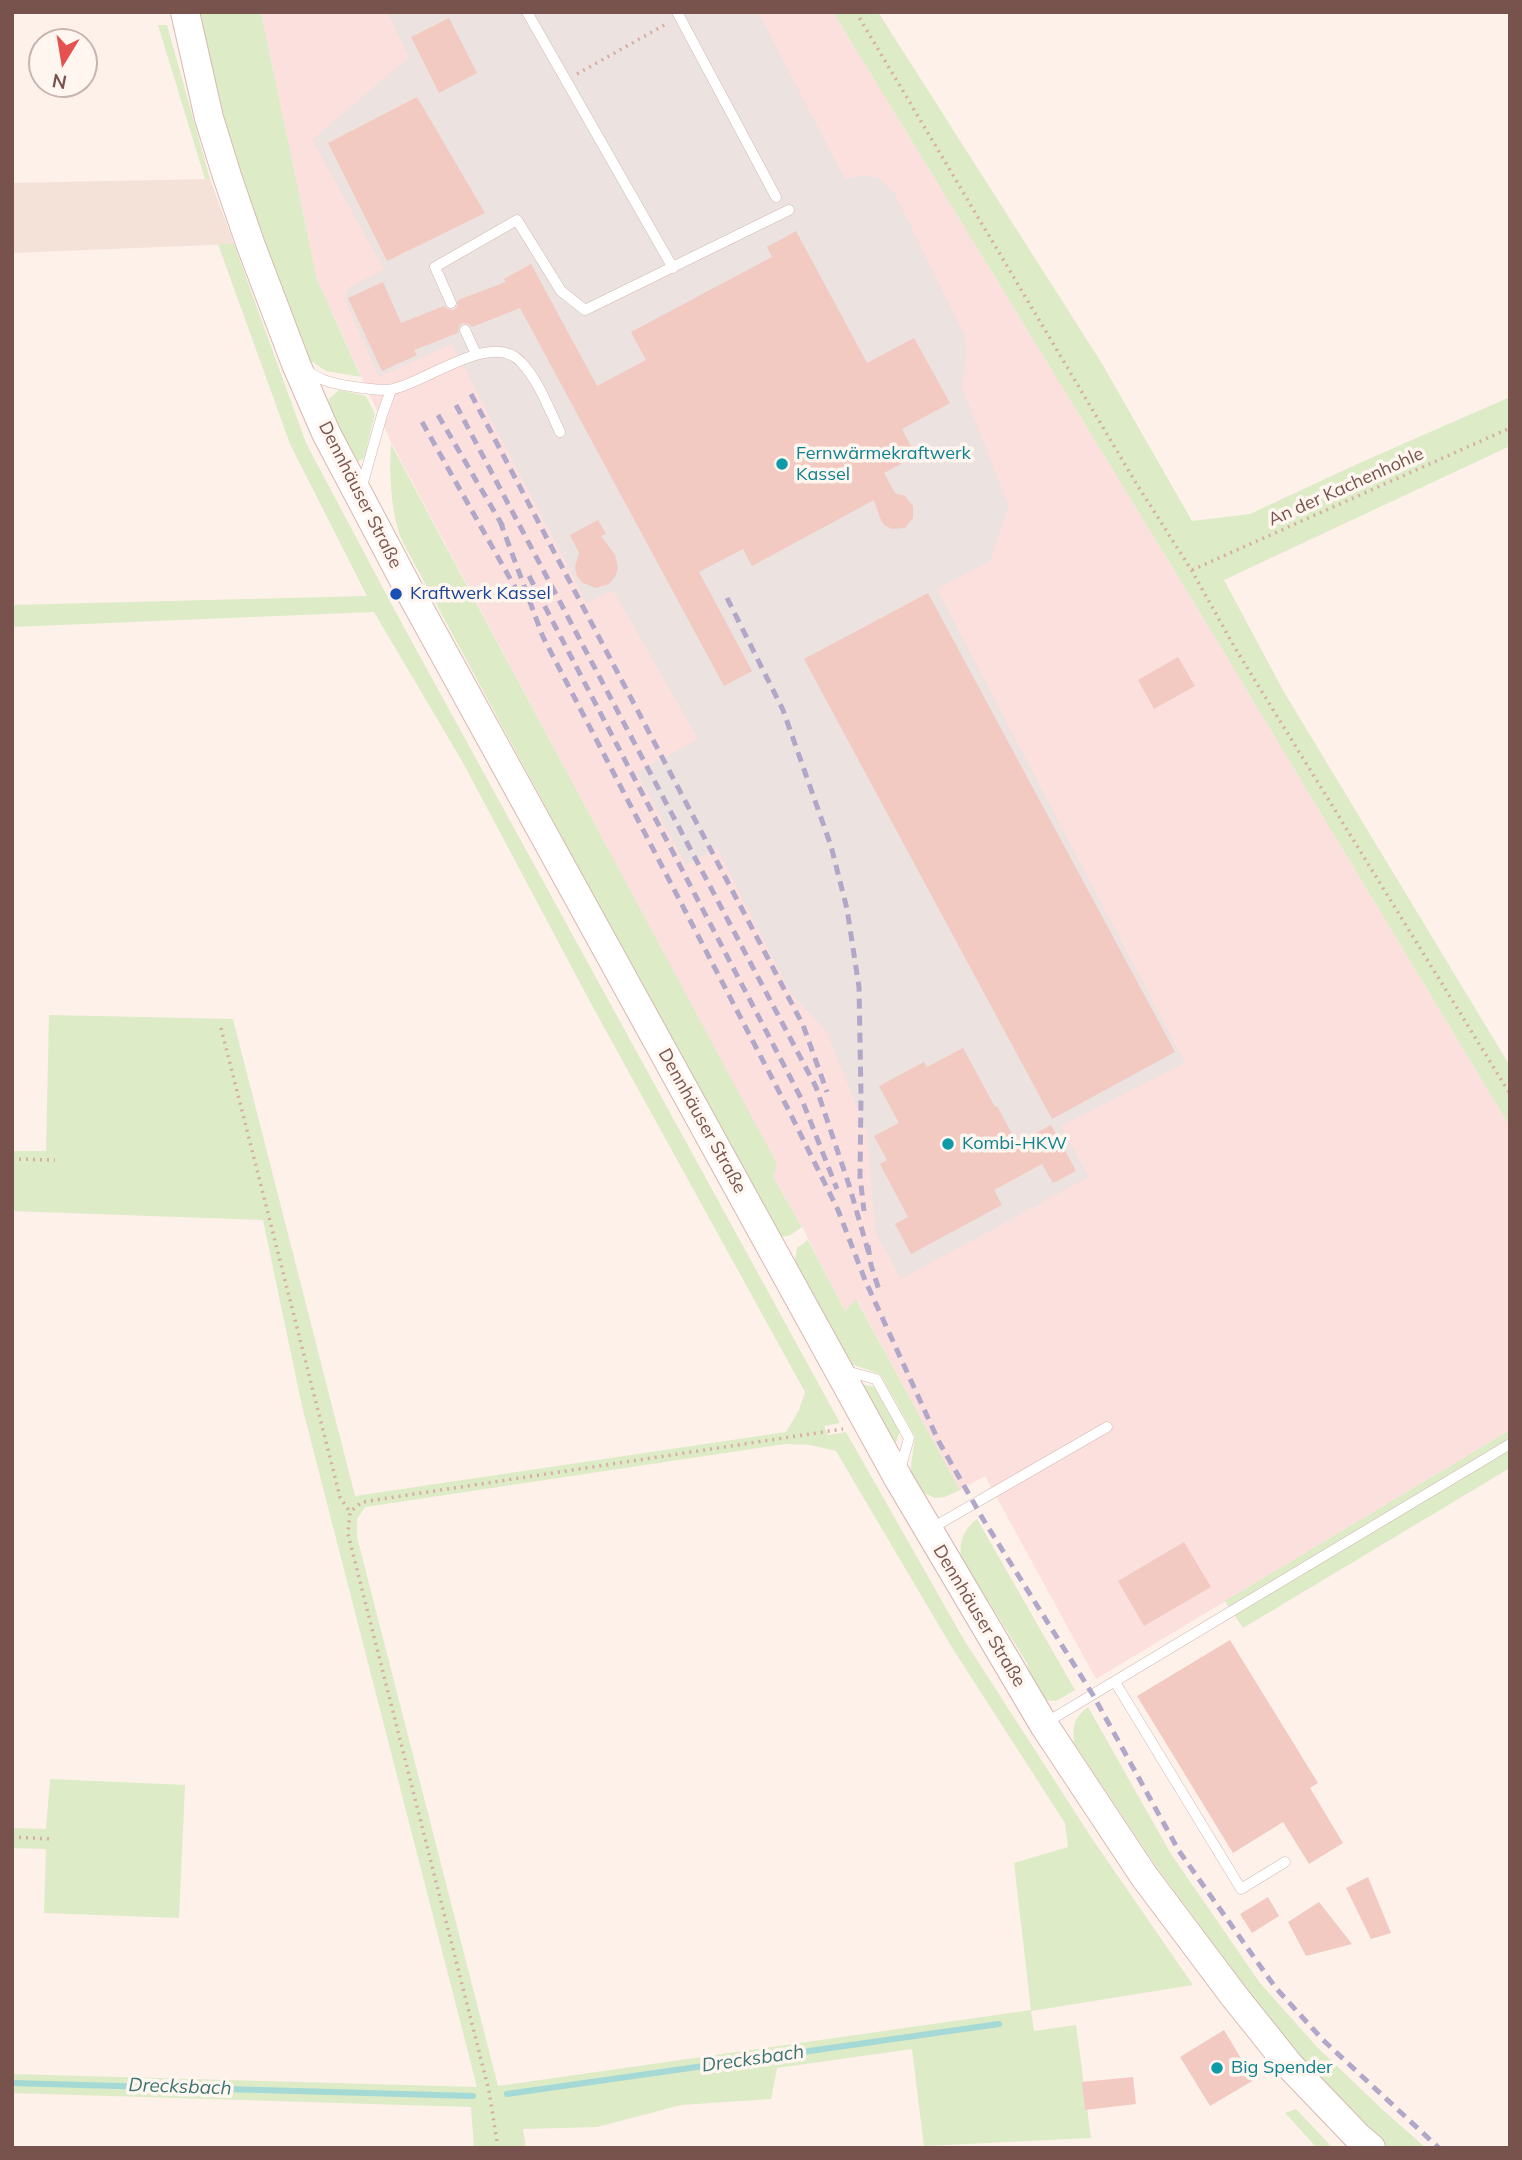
<!DOCTYPE html>
<html>
<head>
<meta charset="utf-8">
<style>
	body { margin:0 }
	#map { position:relative; width:1522px; height:2160px; overflow:hidden; background:#fdf1ea; font-family:Mulish,sans-serif }
	canvas { display:block }
	.frame { position:absolute; inset:0; border:14px solid #78524c; pointer-events:none }
	.north { position:absolute; left:28px; top:28px; width:70px; height:70px; box-sizing:border-box; background:#fff6f0; border:2px solid #c9b4ae; border-radius:50%; rotate:191deg; font-size:19px; font-weight:700; line-height:28px; text-align:center; color:#78524c }
	.north::after { content:''; display:block; margin:auto; width:24px; height:32px; background:#e55150; clip-path:polygon(50% 0,100% 100%,50% 72%,0 100%) }
</style>
</head>
<body>
<div id="map">
<canvas width="1522" height="2160"></canvas>
<div class="frame"></div>
<div class="north">N</div>
</div>
<script>
const ctx = document.querySelector('canvas').getContext('2d');
ctx.lineJoin = 'round';
function paint(path, color) { ctx.fillStyle = color; ctx.fill(path, 'evenodd'); }
function trace(path, color, width, dash) { ctx.strokeStyle = color; ctx.lineWidth = width; ctx.lineCap = dash ? 'butt' : 'round'; ctx.setLineDash(dash || []); ctx.stroke(path); }
function write(font, color, halo, rows, align = 'center') {
  ctx.font = font + ' Mulish,sans-serif'; ctx.lineWidth = 7; ctx.setLineDash([]); ctx.textBaseline = 'middle'; ctx.strokeStyle = halo; ctx.fillStyle = color; for (const [text, x, y, turn = 0] of rows) {
    ctx.save(); ctx.translate(x, y); ctx.rotate((+turn || 0) * Math.PI / 180); ctx.textAlign = isNaN(turn) ? turn : align; if (halo) ctx.strokeText(text, 0, 0); ctx.fillText(text, 0, 0); ctx.restore();
  }
}
paint(new Path2D(`
	M210,179L234,244L12,253V183Z`), '#f4e1d8');
paint(new Path2D(`
	M261,12H833L1207,624L1510,1127V1430L1096,1679L985,1476L960,1490L857,1300L845,1311L802,1227L773,1177L776,1164L392,444L317,279Z`), '#fce0de');
paint(new Path2D(`
	M387,12H758L845,179L864,175L879,178L894,192L965,336L967,353L962,387L1009,506L990,561L937,589L1185,1063L1061,1126L1089,1177L901,1279L875,1231L867,1132L826,1031L790,992L717,848L686,865L637,772L698,739L613,590L587,603L452,344L379,377L344,298L349,287L384,269L312,140L409,57Z`), '#ece2df');
paint(new Path2D(`
	M198,12H261L317,279L361,377L326,371L308,359L263,240L242,176L223,113Z
	M833,12H878L1101,362L1192,521L1250,514L1355,465L1510,397V446L1224,580L1284,692L1510,1066V1127L1207,624Z
	M158,25H167L210,179H205Z
	M218,244H234L306,443L394,609L840,1423L824,1426L828,1435L846,1432L964,1640L1093,1840L1193,1985L1031,2011L1034,2031L1076,2025L1091,2138L924,2146L912,2049L777,2068L771,2099L681,2105L597,2127L523,2129L526,2148H474L471,2107L12,2093V2074L477,2087L302,1406L263,1220L12,1211V1151H46L49,1015L233,1019L355,1496L786,1432L799,1410L805,1392L594,1009L462,761L374,612L12,627V605L367,596L290,444ZM785,1444L810,1445L836,1451L951,1646L1065,1823L1068,1847L1014,1863L1031,2010L498,2086L357,1537V1519L365,1507Z
	M339,390L366,396L375,414L364,458L359,461L352,460L328,409L329,399Z
	M391,444L777,1164L773,1177L802,1227C792,1234 788,1239 775,1235L773,1227L414,563C410,555 405,547 401,538C391,512 389,472 391,444Z
	M808,1240L845,1311L856,1299L960,1490L945,1497L935,1498L920,1491L910,1474L915,1436L880,1374L848,1363L794,1266L797,1248Z
	M862,1384L874,1387L900,1431L894,1447Z
	M1510,1430V1468L1243,1628L1225,1601Z
	M977,1519L1075,1690L1056,1701L1044,1700L1031,1680L1027,1663L961,1557C959,1540 964,1529 977,1519Z
	M1088,1707L1171,1854L1260,1983L1317,2047L1383,2110L1426,2148H1389L1366,2128L1298,2058L1156,1866L1074,1743C1073,1725 1073,1719 1088,1707Z
	M50,1779L185,1785L179,1918L44,1913L46,1849L12,1848V1828L46,1829Z
	M1296,2109L1333,2148H1317L1285,2113Z`), '#ddebc7');
trace(new Path2D(`
	M12,2083L473,2096
	M507,2094L999,2024`), '#a4d9d5', 6);
paint(new Path2D(`
	M449,18L477,73L439,93L411,37Z
	M417,97L485,213L387,261L328,143Z
	M796,231L867,363L914,338L950,403L902,429L916,456L884,473L895,493L905,496L913,506V518L905,528L892,529L884,525L880,518L874,500L752,566L743,549L699,572L752,671L724,686L520,308L472,327L469,324L463,323L459,326L458,333L414,350L417,355L382,371L348,298L383,282L401,323L444,306L447,309L453,310L457,307L458,300L506,282L504,279L531,264L597,386L646,360L631,332L772,257L767,247Z
	M598,520L606,534L601,536L615,555L618,568L615,577L609,584L596,588L583,583L577,576L575,567L579,553L570,535Z
	M928,593L1175,1052L1052,1119L804,659Z
	M1178,657L1195,686L1154,709L1138,680Z
	M963,1048L995,1107L997,1106L1017,1143L1051,1125L1076,1171L1053,1183L1042,1164L994,1190L1002,1205L911,1254L895,1224L908,1217L880,1164L887,1160L874,1136L899,1123L879,1086L924,1062L927,1067Z
	M1184,1542L1211,1587L1144,1626L1118,1581Z
	M1230,1640L1318,1783L1310,1788L1343,1843L1309,1864L1283,1822L1233,1853L1137,1696Z
	M1368,1877L1391,1933L1371,1939L1346,1888Z
	M1268,1897L1279,1916L1252,1933L1240,1914Z
	M1319,1902L1352,1944L1306,1956L1288,1922Z
	M1224,2030L1254,2080L1210,2106L1180,2057Z
	M1133,2077L1136,2104L1085,2110L1082,2082Z`), '#f2cac1');
const lane = new Path2D(`
	M527,12L673,268
	M677,12L776,197
	M451,303L435,267L517,220L561,291L585,310L789,210
	M465,330L476,354
	M305,370C311,373 318,378 324,380C336,385 381,392 393,389C427,382 492,330 521,362C539,381 549,409 560,432
	M362,486L382,415L391,390
	M846,1371L876,1379L909,1438L900,1470
	M932,1528L1107,1427
	M1115,1682L1241,1889L1285,1862
	M1047,1722L1510,1444`);
const secondary = new Path2D(`
	M185,12L209,118L227,176L250,243L296,364L326,433L408,588L898,1478L1044,1725L1144,1876L1234,1996L1290,2066L1358,2137L1371,2148`);
trace(lane, '#d2b9b1', 11);
trace(secondary, '#d7b9b1', 30);
trace(new Path2D(`
	M856,12L1136,483L1192,571L1235,648L1510,1094
	M577,74L668,23
	M1192,570L1510,428
	M221,1028L340,1497L350,1512
	M12,1159L55,1160
	M12,1837L52,1839
	M498,2148L489,2091L348,1534L350,1512L362,1502L843,1429`), '#d8ada4', 3.5, [2, 5]);
trace(lane, '#fff', 10);
trace(secondary, '#fff', 28);
trace(new Path2D(`
	M471,394L803,1025L827,1092
	M456,405L816,1087L849,1185L869,1254
	M438,415L505,530
	M422,422L521,598
	M500,521L543,637L787,1107L838,1210L865,1280L939,1442L983,1519L1093,1695L1179,1851L1275,1987L1323,2040L1439,2148
	M529,576L802,1100L837,1189
	M727,598L783,710L831,846L847,909L859,987L861,1095L860,1176L864,1211
	M868,1245L871,1265L880,1293`), '#b1a7c8', 5, [10, 7]);
for (const [x, y, r, color] of [
	[782,464,7,"#0f9aa8"],
	[396,594,7,"#1a4fb4"],
	[948,1144,7,"#0f9aa8"],
	[1217,2068,7,"#0f9aa8"]
]) { const dot = new Path2D(); dot.arc(x, y, r, 0, 2 * Math.PI); ctx.fillStyle = color; ctx.fill(dot); trace(dot, '#fff6f0', 2.5); }
write('18px', '#0d838f', '#fff6f0', [
	["Fernwärmekraftwerk",796,454],
	["Kassel",796,475],
	["Kombi-HKW",962,1144],
	["Big Spender",1231,2068]
], 'left');
write('18px', '#78524c', '#fff6f0', [
	["An der Kachenhohle",1346,487,-24],
	["Dennhäuser Straße",360,495,63],
	["Dennhäuser Straße",702,1121,61],
	["Dennhäuser Straße",979,1616,59]
]);
write('18px', '#164399', '#fff6f0', [
	["Kraftwerk Kassel",410,594]
], 'left');
write('italic 19px', '#3c7572', '#fff6f0', [
	["Drecksbach",753,2059,-8],
	["Drecksbach",180,2087,2]
]);
</script>
</body>
</html>
